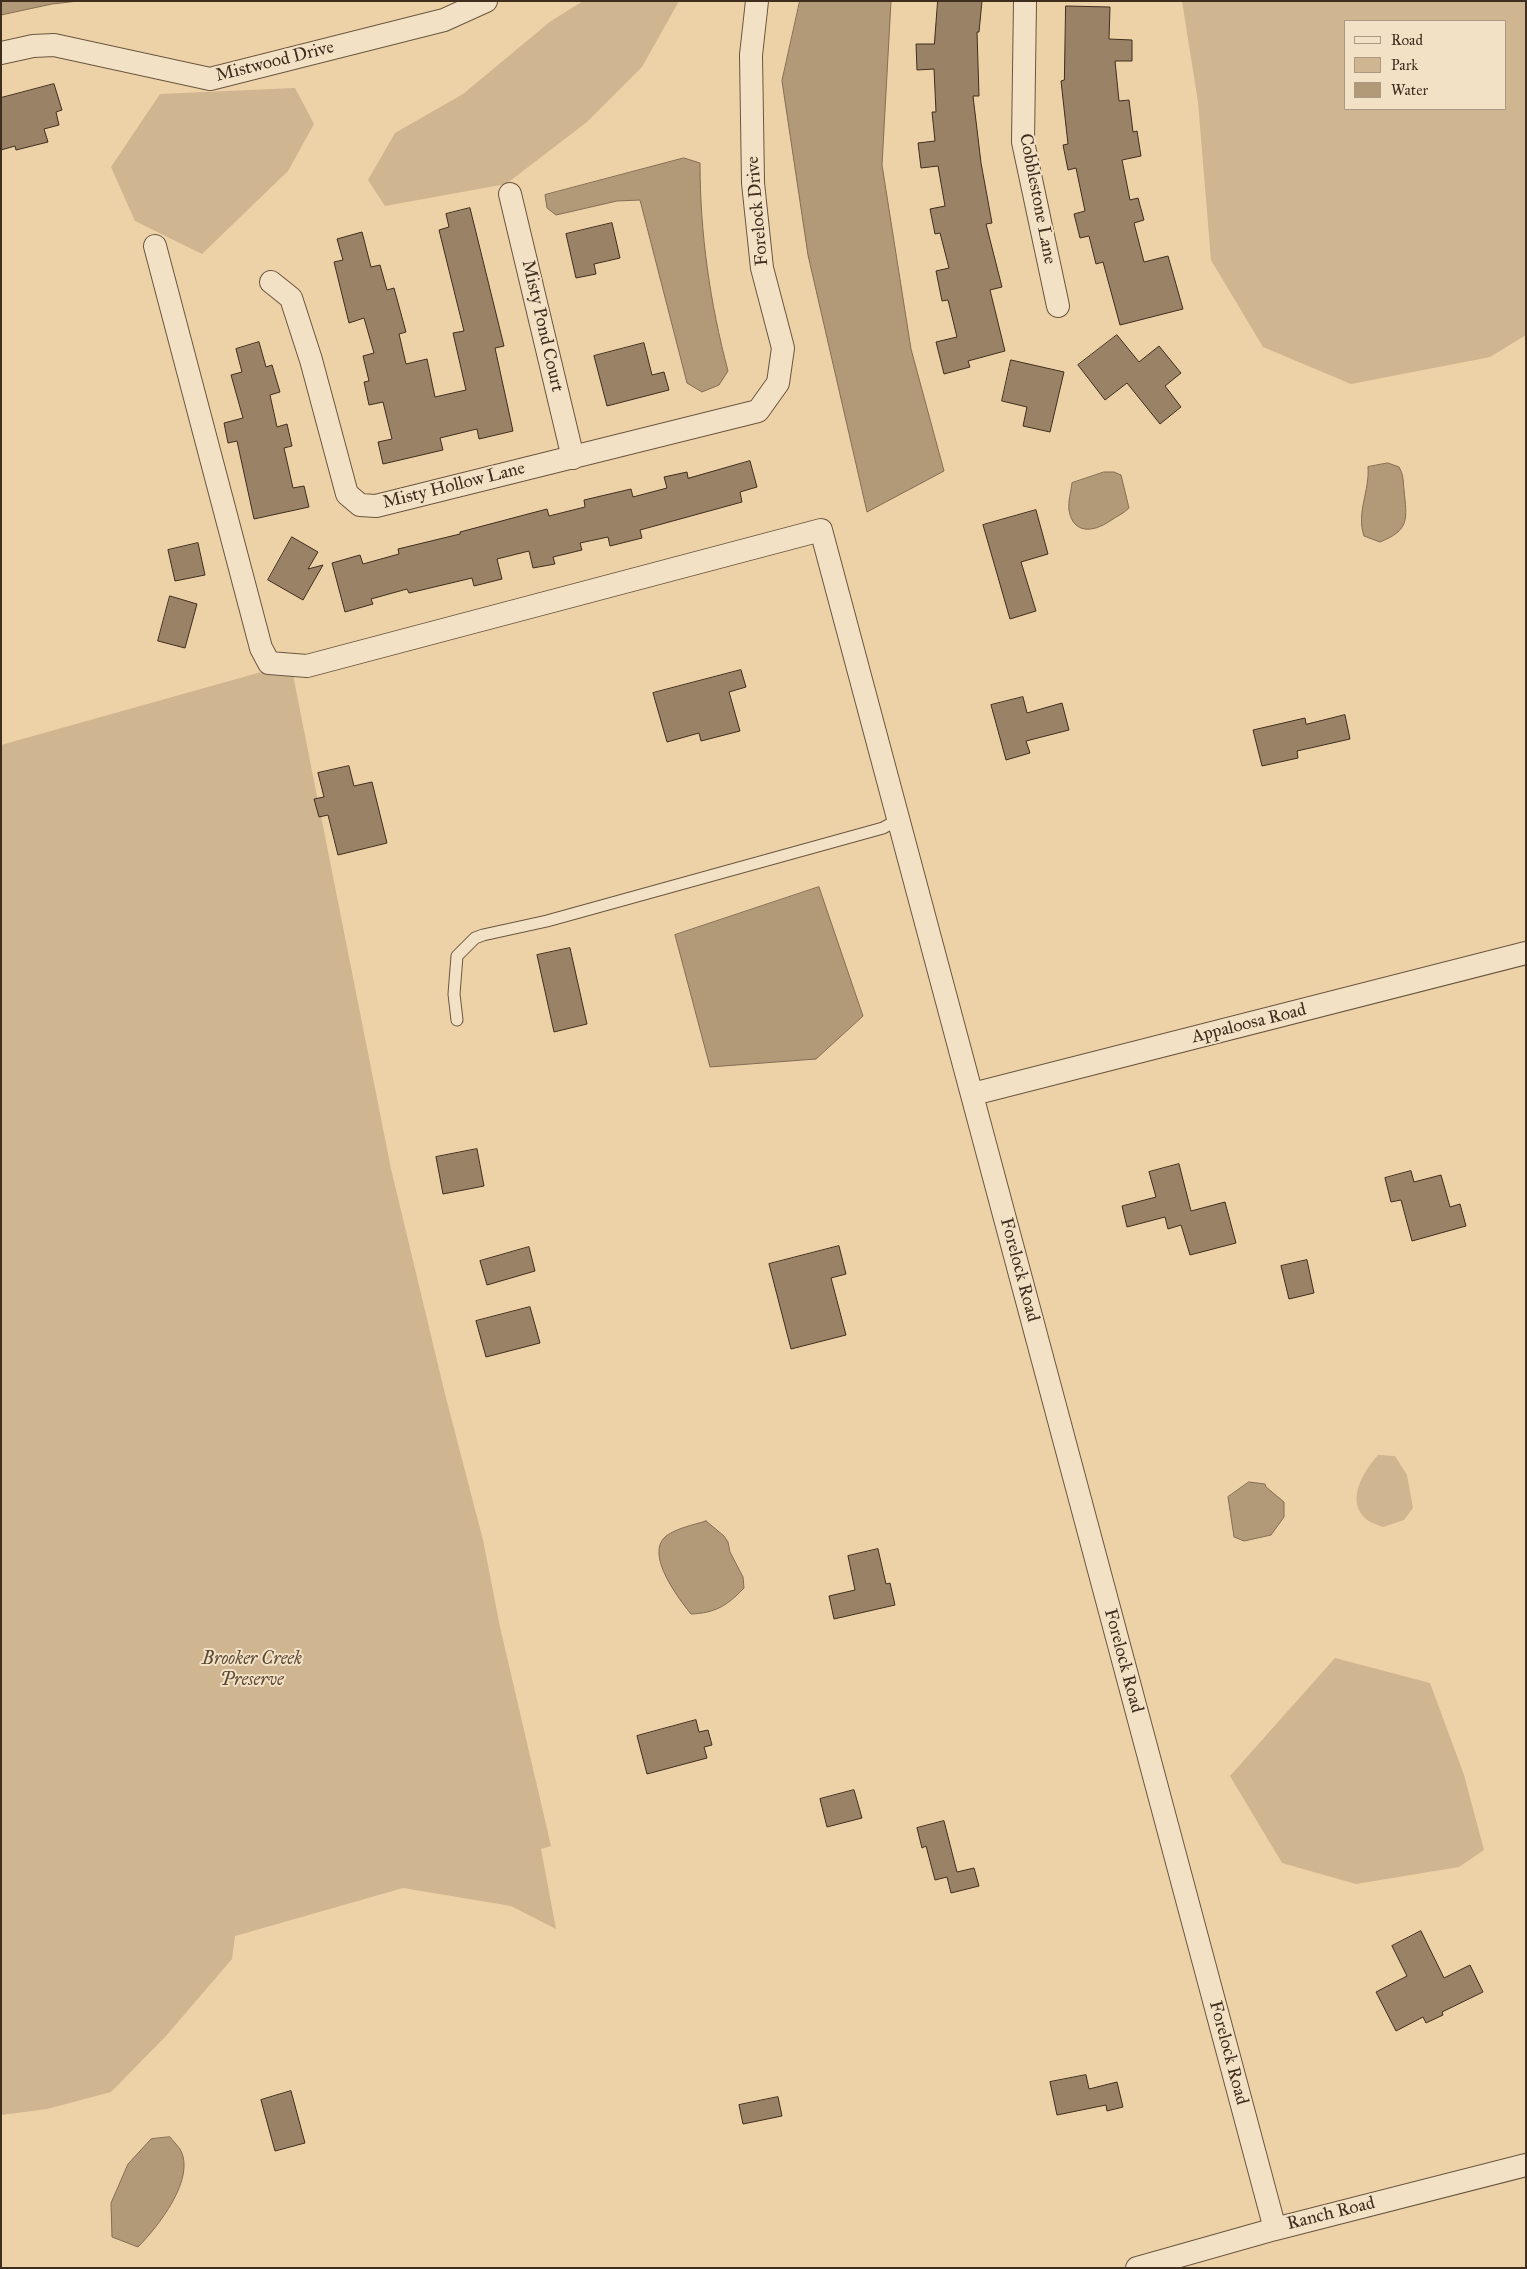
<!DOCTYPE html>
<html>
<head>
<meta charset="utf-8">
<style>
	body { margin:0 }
	#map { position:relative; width:1527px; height:2269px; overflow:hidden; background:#edd1a7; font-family:"IM FELL Great Primer",serif }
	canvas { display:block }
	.frame { position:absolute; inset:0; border:2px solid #3f2d1e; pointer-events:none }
	.legend { position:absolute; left:1344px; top:20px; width:162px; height:90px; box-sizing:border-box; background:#f3e1c6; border:1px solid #ab9983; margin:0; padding:6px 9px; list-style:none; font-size:15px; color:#3f2d1e }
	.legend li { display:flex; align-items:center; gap:10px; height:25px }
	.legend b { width:25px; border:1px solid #ab9983 }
</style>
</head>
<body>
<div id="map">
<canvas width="1527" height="2269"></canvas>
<div class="frame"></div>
<ul class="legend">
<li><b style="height:6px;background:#f3e1c6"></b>Road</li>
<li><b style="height:14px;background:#cfb590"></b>Park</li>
<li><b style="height:14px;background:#b29978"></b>Water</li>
</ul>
</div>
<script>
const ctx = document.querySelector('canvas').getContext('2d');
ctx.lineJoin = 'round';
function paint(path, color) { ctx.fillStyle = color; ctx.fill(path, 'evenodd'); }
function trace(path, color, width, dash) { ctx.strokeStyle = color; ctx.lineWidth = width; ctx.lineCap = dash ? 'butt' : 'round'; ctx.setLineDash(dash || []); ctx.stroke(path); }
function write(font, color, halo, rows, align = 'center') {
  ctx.font = font + ' "IM FELL Great Primer",serif'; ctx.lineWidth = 4; ctx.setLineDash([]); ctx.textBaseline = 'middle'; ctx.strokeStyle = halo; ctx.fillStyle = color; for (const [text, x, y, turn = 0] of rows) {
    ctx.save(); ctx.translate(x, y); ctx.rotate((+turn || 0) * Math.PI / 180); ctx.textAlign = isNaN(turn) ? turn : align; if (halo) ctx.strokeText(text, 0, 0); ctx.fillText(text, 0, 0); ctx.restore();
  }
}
paint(new Path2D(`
	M583,1H679L642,67L587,122L506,184L385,206L368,180L395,133L463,94L551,21Z
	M1182,1H1526V335L1490,357L1351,384L1263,347L1211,260L1198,102ZM1506,21V109H1346V21Z
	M295,88L314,124L288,171L202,254L135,221L111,167L160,94Z
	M265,671L293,675L391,1169L445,1394L483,1540L500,1627L551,1846L541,1849L556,1929L511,1906L403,1888L235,1936L232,1959L165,2037L111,2092L47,2109L1,2115V745Z
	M1378,1455L1395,1456L1407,1475L1413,1508L1404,1520L1383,1527C1378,1525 1368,1522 1365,1518C1345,1499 1365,1470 1378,1455Z
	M1335,1658L1430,1683L1464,1775L1484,1850L1459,1867L1356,1884L1282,1863L1230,1776Z`), '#cfb590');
const water = new Path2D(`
	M1,1H78L52,4L1,15Z
	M800,1H891L882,165L911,349L944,471L867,512L808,255L782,81Z
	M684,158L700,163C700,233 710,303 728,371L719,385L702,392L687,383L640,200L617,201L556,215L547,208L545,195Z
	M1388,463L1399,467C1404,476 1403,481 1404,490C1407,519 1410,530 1380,542L1364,536C1356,512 1370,491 1368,467Z
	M1104,472H1114L1121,475L1129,508C1123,514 1117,516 1110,521C1094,532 1073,535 1069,510C1068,502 1071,491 1072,483Z
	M819,887L863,1016L816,1059L710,1067L675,935Z
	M1249,1482L1265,1484L1266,1487L1284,1502V1517L1271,1535L1244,1541L1234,1537L1228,1497Z
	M706,1521L724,1536L728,1542L730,1552L743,1577L744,1588C727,1606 715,1613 691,1614C679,1599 644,1554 666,1536C677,1528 693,1525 706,1521Z
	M170,2137C173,2141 177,2145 180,2149C197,2178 157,2228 138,2247L112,2237L111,2203L128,2164L151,2139Z`);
paint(water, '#b29978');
trace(water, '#846e54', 1);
const building = new Path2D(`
	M938,1H982L979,32H977L979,96H973L981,163L992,223L986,224L1002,287L990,290L1005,351L968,361L970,367L944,374L936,342L957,337L948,300L942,301L936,271L949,268L940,233L935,234L930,209L945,206L938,166L921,168L918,143L935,141L932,112H936L934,69L917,70L916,44H934Z
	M1066,6L1110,7L1109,39L1132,40V61H1115L1119,101L1129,100L1133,132L1137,131L1141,156L1122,160L1130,200L1138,198L1144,220L1134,223L1144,262L1168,256L1183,309L1120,325L1103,262L1096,264L1089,236L1080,238L1074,214L1085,211L1076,168L1068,170L1063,145L1068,144L1061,81L1064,80Z
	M54,84L62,110L56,112L59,125L44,129L48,142L16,150L15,146L1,150V98Z
	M470,208L504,346L495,348L513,431L479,439L477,429L440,438L443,450L383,464L378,442L392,439L383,402L369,405L364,382L369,381L363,356L374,353L364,318L349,323L334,262L343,260L337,239L362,232L371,267L380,265L387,290L394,288L406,332L399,334L406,364L427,359L435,397L466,390L453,333L464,331L439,230L449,227L446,214Z
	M612,223L620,258L594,264L596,274L576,278L566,234Z
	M1117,335L1139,362L1159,346L1181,373L1165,386L1181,407L1160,424L1127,383L1105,400L1078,365Z
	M259,342L266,367L272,365L280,392L270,395L277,427L287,424L292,446L284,448L293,488L304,486L309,507L254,519L237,441L228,443L224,423L243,418L231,375L242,372L236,349Z
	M644,343L652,375L664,372L669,390L607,406L594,356Z
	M1011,360L1064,372L1050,432L1023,426L1027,407L1002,401Z
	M750,461L757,487L740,492L742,502L640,530L642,538L610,546L608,537L580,543L582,550L553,557L555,564L533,568L529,551L497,559L502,579L474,586L472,578L409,593L407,589L371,599L373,604L345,612L332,563L360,555L363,564L399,554L398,549L460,534V532L528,514L547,509L549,516L585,507L584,500L631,489L633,497L667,488L664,477L687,472L688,478Z
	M1036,510L1048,554L1021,562L1036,611L1010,619L983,525Z
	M292,537L318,552L308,569L323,565L303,600L268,580Z
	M198,543L205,575L175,581L168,550Z
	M170,596L197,604L185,648L158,641Z
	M741,670L746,687L729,692L740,731L701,741L699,733L667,742L653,693Z
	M1023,697L1027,713L1062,703L1069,730L1026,741L1030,753L1006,760L991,705Z
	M1345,715L1350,739L1297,751L1298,758L1262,766L1253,730L1305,718L1306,724Z
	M349,766L354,786L372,782L387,843L338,855L328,815L319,817L314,799L324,797L318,773Z
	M570,948L587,1024L554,1032L537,955Z
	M477,1149L484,1186L443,1194L436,1157Z
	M1179,1164L1191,1211L1225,1202L1236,1243L1190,1255L1181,1225L1168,1229L1165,1217L1127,1227L1122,1206L1156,1197L1149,1172Z
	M1411,1171L1414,1182L1441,1175L1450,1207L1460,1204L1466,1226L1412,1241L1401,1200L1391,1202L1385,1178Z
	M839,1246L846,1274L831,1278L846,1335L791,1349L769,1264Z
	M529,1247L535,1271L487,1285L480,1261Z
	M1307,1260L1314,1293L1289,1299L1281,1266Z
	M530,1307L540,1343L486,1357L476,1321Z
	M878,1549L886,1584L890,1583L895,1605L834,1619L829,1596L855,1590L848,1556Z
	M696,1720L699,1732L708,1730L712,1745L704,1747L707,1758L647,1774L637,1736Z
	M854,1790L862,1818L827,1827L820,1799Z
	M944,1821L957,1872L974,1868L979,1886L951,1893L947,1877L935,1880L926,1846L922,1848L917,1828Z
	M1421,1931L1444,1978L1470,1965L1483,1992L1442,2012L1443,2015L1426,2023L1423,2017L1396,2031L1376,1992L1407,1976L1392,1946Z
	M1086,2075L1089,2089L1117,2082L1123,2107L1107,2111L1106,2105L1057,2115L1050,2082Z
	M291,2091L305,2143L275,2151L261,2100Z
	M778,2097L782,2116L743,2124L739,2105Z`);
paint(building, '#998265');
trace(building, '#3f2d1e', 1);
const lane = new Path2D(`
	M457,1020L454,994L457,956L475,938L483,935L547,921L883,828L899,819`);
const street = new Path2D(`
	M1025,1L1023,142L1058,306
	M1,53L33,46L54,45L210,79L444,20L486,1
	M510,194L573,458
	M155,246L261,648L269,663L307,666L821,530L1275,2229
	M271,282L291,298L311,360L347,494L360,505L376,506L758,411L778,383L783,348L762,268L753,183L751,55L757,1
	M973,1094L1526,953
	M1137,2268L1275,2229L1526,2165`);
trace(lane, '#6a5640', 13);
trace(street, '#6a5640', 24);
trace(lane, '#f3e1c6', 11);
trace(street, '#f3e1c6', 22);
write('18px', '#3f2d1e', '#f3e1c6', [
	["Mistwood Drive",275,62,-14],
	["Cobblestone Lane",1037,199,79],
	["Forelock Drive",758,211,-95],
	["Misty Pond Court",542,326,77],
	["Misty Hollow Lane",454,486,-14],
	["Appaloosa Road",1249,1024,-14],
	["Forelock Road",1019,1270,75],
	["Forelock Road",1123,1661,75],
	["Forelock Road",1228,2053,75],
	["Ranch Road",1331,2214,-14]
]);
write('italic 18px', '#5c4835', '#f3e1c6', [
	["Brooker Creek",252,1660],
	["Preserve",252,1681]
]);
</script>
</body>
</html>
